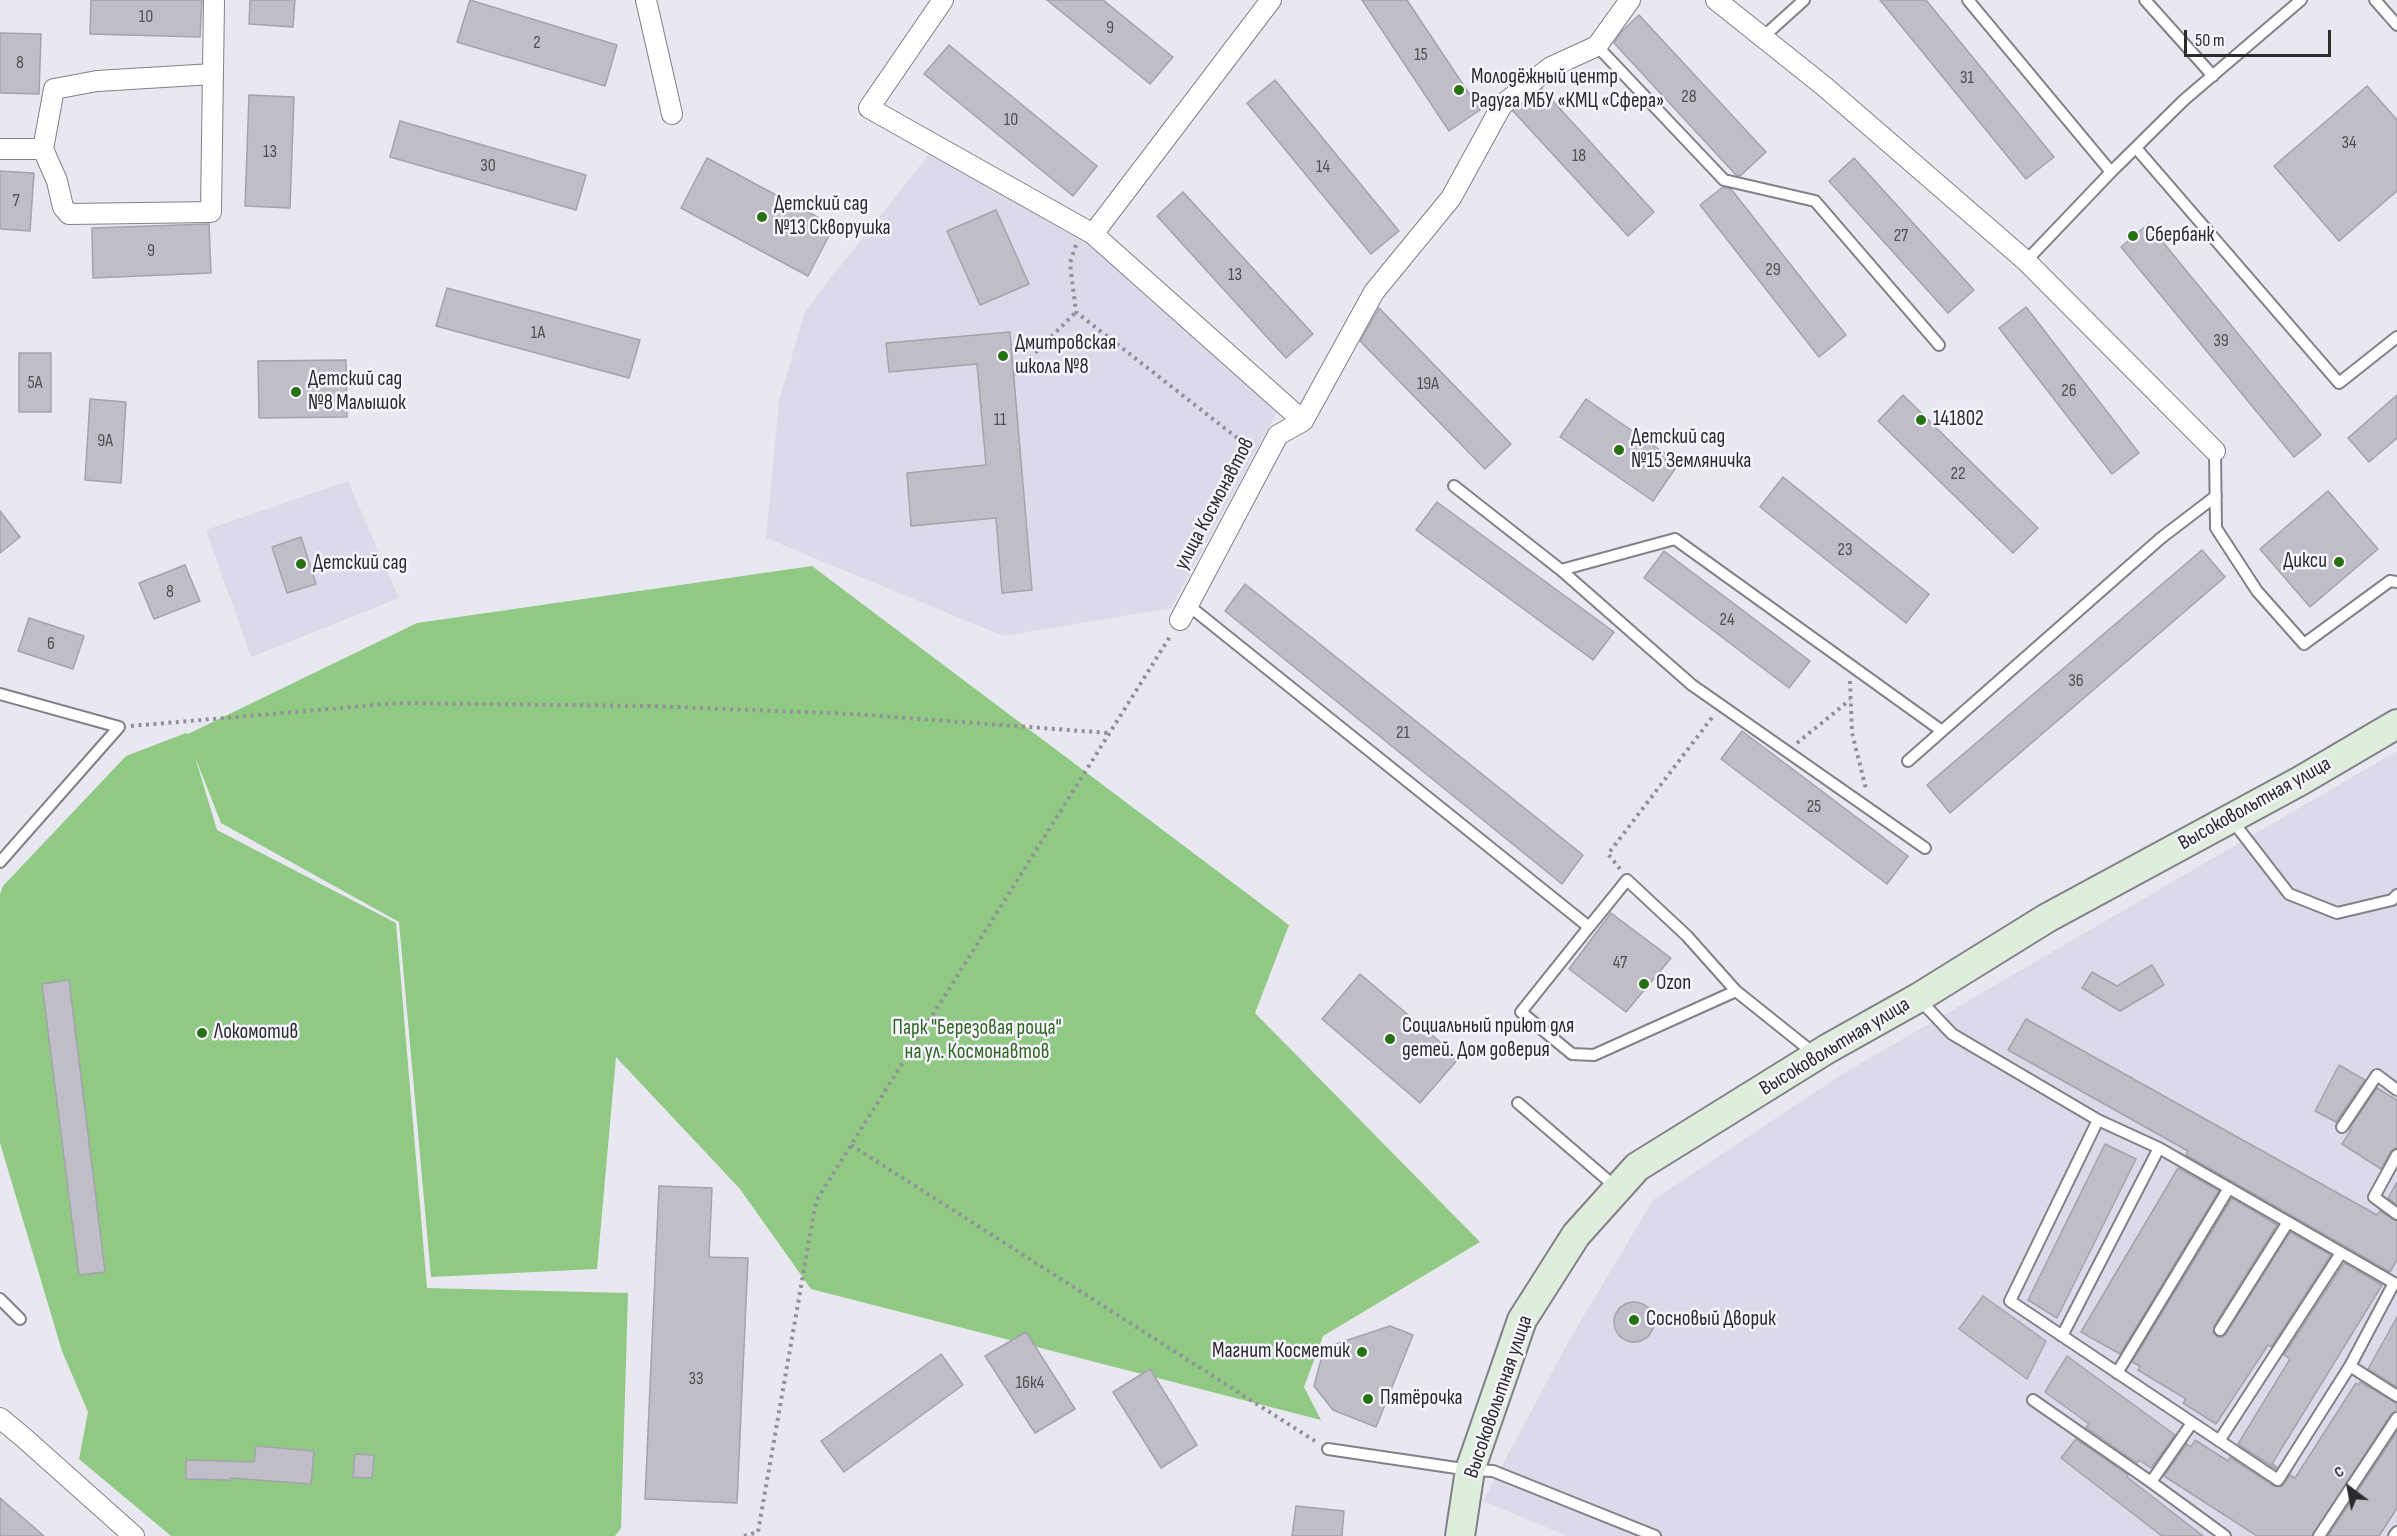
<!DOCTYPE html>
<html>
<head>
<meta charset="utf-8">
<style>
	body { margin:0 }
	#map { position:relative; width:2397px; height:1536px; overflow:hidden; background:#e9e7f0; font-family:"Sofia Sans Condensed",sans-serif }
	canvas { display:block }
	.north { position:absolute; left:2319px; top:1458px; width:60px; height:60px; -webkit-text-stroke:4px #f7f4fe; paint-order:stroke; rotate:328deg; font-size:16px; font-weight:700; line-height:24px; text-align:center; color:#2b2a2d }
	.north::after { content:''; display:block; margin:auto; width:21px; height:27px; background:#2b2a2d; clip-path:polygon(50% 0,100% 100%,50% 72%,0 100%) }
	.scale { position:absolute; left:2184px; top:30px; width:147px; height:27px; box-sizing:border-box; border:3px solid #2b2a2d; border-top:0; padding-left:8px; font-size:18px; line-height:21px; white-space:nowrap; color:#2b2a2d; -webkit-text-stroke:4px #f7f4fe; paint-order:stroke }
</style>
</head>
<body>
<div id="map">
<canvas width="2397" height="1536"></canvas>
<div class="north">С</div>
<div class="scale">50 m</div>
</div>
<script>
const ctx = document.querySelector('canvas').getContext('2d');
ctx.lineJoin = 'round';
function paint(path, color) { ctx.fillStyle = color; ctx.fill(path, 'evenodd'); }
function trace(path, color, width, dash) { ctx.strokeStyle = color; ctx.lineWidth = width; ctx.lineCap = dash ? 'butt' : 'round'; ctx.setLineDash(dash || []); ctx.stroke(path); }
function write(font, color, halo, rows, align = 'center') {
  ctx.font = font + ' "Sofia Sans Condensed",sans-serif'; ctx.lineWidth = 5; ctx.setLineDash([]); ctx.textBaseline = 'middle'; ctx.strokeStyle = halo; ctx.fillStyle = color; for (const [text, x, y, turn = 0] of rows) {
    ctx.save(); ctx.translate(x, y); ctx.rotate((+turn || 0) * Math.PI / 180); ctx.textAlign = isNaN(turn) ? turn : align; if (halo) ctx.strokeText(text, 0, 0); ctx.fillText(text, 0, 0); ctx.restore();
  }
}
paint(new Path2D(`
	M930,153L1079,234L1277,412L1171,608L1003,636L766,538L779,401L805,311Z
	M348,481L399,598L251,657L206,530Z
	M2397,751V1536H1567L1483,1501L1571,1337L1653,1200L1841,1075Z`), '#ded9ea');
paint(new Path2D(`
	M812,566L1289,925L1255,1013L1480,1242L1323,1336L1304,1387L1321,1420L811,1289L740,1189L616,1057L597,1269L431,1277L399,922L221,823L195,757L217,830L396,923L427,1288L628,1293L621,1528L615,1536H171L79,1459L88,1412L62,1351L0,1143V894L3,886L126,756L186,733L188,734L417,623Z`), '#90c984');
const building = new Path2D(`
	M91,0H202L200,37L90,34Z
	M250,0H295L293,27L249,24Z
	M470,0L617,45L605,86L457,42Z
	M1047,0H1103L1173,57L1150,84Z
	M1362,0H1407L1480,110L1449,131Z
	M1880,0H1926L2054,157L2026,179Z
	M1639,15L1766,152L1740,176L1736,175L1614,43L1623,30Z
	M0,33L41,34L39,94L0,93Z
	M949,45L1097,166L1073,196L924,74Z
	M1275,80L1399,231L1371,254L1247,103Z
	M2367,86L2397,120V191L2339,241L2274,166Z
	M1542,89L1654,212L1628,236L1513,111Z
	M249,95L294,97L290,208L245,206Z
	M400,121L586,175L576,210L390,157Z
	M707,158L834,226L808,276L681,208Z
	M1854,158L1974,290L1948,313L1829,181Z
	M0,171L34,173L30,231L0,229Z
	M1723,187L1731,189L1846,335L1819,357L1700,205Z
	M1183,192L1313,334L1286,358L1157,216Z
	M996,210L1029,284L980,305L947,231Z
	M209,224L211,273L93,278L92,228Z
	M2148,224L2321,435L2294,457L2121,247Z
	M447,288L640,340L629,378L436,326Z
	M2026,307L2139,453L2112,474L1999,328Z
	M1379,308L1511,444L1485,469L1360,341Z
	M1010,332L1032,590L1002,593L996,518L911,526L907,473L986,465L977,364L889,372L886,343Z
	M19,353H51V412H19Z
	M346,360L347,417L259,418L258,361Z
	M1903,395L2038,528L2013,553L1878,421Z
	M2397,395V438L2369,462L2348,438Z
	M90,399L126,402L121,483L85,480Z
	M1586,399L1679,463L1653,501L1560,437Z
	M1783,477L1929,594L1906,623L1760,507Z
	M2328,491L2378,549L2310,607L2260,549Z
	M1437,502L1614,632L1593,660L1416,530Z
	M0,511L20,537L0,553Z
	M301,537L316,584L287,593L272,547Z
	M2202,550L2225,577L1950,813L1927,785Z
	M1664,551L1810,661L1789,688L1644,578Z
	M185,565L200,601L154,619L139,583Z
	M1245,584L1583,855L1562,884L1225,611Z
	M29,618L84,636L73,669L18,651Z
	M1742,731L1908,856L1887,884L1721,759Z
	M1611,913L1671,958L1626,1012L1569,969Z
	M2152,965L2164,985L2120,1011L2082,988L2092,972L2117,986Z
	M1360,974L1459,1058L1420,1103L1322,1019Z
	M69,980L105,1272L79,1275L42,984Z
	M2026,1019L2377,1215L2380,1211L2397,1221V1260L2390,1272L2186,1155L2188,1151L2008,1050Z
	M2339,1065L2365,1080L2336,1122L2315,1111Z
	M2377,1088L2397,1100V1148L2391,1151L2381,1169L2342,1144L2351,1130L2349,1129Z
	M2105,1144L2136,1159L2057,1318L2028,1300Z
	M2178,1168L2219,1191L2120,1354L2081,1332Z
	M2397,1182V1205L2388,1198Z
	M659,1186L712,1188L709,1257L748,1258L737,1503L645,1499Z
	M2232,1198L2277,1225L2214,1326L2213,1333L2217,1337H2223L2226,1334L2290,1232L2331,1255L2271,1347L2268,1345L2216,1424L2183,1403L2186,1399L2138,1370L2140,1366L2132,1362Z
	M2344,1263L2382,1285L2272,1464L2277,1467L2276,1469L2238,1444L2290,1359L2284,1355Z
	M1983,1296L2046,1341L2027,1379L1959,1329Z
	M1614 1322a20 20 0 1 1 40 0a20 20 0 1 1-40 0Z
	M2397,1317V1387L2368,1369Z
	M1390,1326L1413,1335L1376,1427L1333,1410L1314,1386L1324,1348Z
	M1026,1332L1075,1409L1035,1433L985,1356Z
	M941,1354L963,1385L844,1472L821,1441Z
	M2067,1356L2175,1435L2151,1468L2139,1460L2137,1463L2086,1427L2089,1424L2045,1392Z
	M1150,1369L1197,1445L1161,1468L1113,1392Z
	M2360,1382L2397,1403V1411L2391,1414L2312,1536H2257L2164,1476L2187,1444L2191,1447L2195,1440L2228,1461L2230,1457L2274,1486L2281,1487L2290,1475L2295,1478L2356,1383L2359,1385Z
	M2397,1432V1508L2379,1536H2328Z
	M2076,1439L2128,1475L2127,1477L2203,1536H2162L2061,1458Z
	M256,1446L314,1451L311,1484L231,1478V1480L186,1479V1460L254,1462Z
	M355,1454L374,1455L372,1478L353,1477Z
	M0,1498L44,1536H0Z
	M1296,1506L1344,1511L1342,1536H1292Z`);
paint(building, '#c0bdc6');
trace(building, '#a4a2ab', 1.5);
const lane = new Path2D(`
	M1968,0L2111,172L2026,261
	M2145,0L2213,76
	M2375,0L2397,25
	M1763,37L1804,0
	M1597,46L1724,180L1815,201L1939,345
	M2136,148L2339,383L2397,337
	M2111,172L2184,100L2301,0
	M2215,451L2216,528L2257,591L2304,644L2390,581L2397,582
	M1454,486L1561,570L1675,539L1942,731
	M1561,570L1692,685L1925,848
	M1188,605L1589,927L1627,880L1687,936L1736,991L1816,1055
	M0,694L119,727L0,862
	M1908,761L2161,538L2216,496
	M2231,819L2289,894L2337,913L2392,900L2397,895
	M1589,927L1521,1012L1572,1054L1594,1055L1736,991
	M1918,998L1952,1034L2098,1120L2159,1148L2394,1283L2350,1366L2397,1396
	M1518,1103L1618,1189
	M2098,1120L2010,1301L2278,1480L2350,1366
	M2342,1127L2377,1075L2397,1090
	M2397,1155L2374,1197L2397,1214
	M0,1299L20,1319
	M2220,1330L2288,1222
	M2062,1336L2159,1148
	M2117,1373L2229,1188
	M2033,1400L2151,1482L2225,1536
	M2219,1441L2341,1253
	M1328,1449L1470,1470L1493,1471L1655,1536
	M2151,1482L2192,1423
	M2319,1536L2397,1418
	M2394,1536L2397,1532`);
const street = new Path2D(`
	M646,0L672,114
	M943,0L869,108L1093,234L1303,421L1374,292L1451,198L1502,105L1551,67L1597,46L1630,0
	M1716,0L1825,87L2026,261L2215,451
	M0,149H43L57,181L63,207L69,214L211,212L214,0
	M43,149L54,89L97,81L213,74
	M1093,234L1271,0
	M1180,620L1278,435L1303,421
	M0,1418L23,1437L134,1536`);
const secondary = new Path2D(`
	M1460,1536L1470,1470L1522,1320L1576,1235L1637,1167L1827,1049L1918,998L2047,918L2300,781L2397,724`);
trace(lane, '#828088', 14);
trace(street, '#828088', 22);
trace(secondary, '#828088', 32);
trace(new Path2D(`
	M1076,245L1070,263L1076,312L1250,448
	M1014,374L1076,312
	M1850,681L1852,733L1866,789
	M131,726L399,703L649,706L854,714L1109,733
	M1797,743L1850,700
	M1620,869L1608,854L1714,715
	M851,1145L1318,1443
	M744,1536L758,1532L816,1201L1171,635`), '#929197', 4, [3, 4.5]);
trace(lane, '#fff', 10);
trace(street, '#fff', 20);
trace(secondary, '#dfeddc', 28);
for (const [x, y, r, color] of [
	[1459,90,6,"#277113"],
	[762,217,6,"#277113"],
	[2133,236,6,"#277113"],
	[1003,356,6,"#277113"],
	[296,392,6,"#277113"],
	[1921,420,6,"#277113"],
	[1619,450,6,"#277113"],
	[2339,562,6,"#277113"],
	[301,564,6,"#277113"],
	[1644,984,6,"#277113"],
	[202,1033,6,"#277113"],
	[1390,1039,6,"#277113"],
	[1634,1320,6,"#277113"],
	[1362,1352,6,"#277113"],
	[1368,1399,6,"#277113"]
]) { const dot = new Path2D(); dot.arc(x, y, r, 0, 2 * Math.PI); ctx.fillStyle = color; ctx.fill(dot); trace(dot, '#f7f4fe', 2); }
write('18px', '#504f53', null, [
	["10",146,17],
	["9",1110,28],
	["2",537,43],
	["15",1421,55],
	["8",20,63],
	["31",1967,78],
	["28",1689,97],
	["10",1011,120],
	["34",2349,143],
	["13",270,152],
	["18",1579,156],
	["30",488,166],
	["14",1323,167],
	["7",16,201],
	["27",1901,236],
	["9",151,251],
	["29",1773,270],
	["13",1235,275],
	["1А",538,333],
	["39",2221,341],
	["5А",35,383],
	["19А",1428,384],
	["26",2069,391],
	["11",1000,420],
	["9А",105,441],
	["22",1958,474],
	["23",1845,550],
	["8",170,592],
	["24",1727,620],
	["6",51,644],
	["36",2076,681],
	["21",1403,733],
	["25",1814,807],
	["47",1620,963],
	["33",696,1379],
	["16к4",1030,1383]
]);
write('21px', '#2b2a2d', '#f7f4fe', [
	["Молодёжный центр",1471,78],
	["Радуга МБУ «КМЦ «Сфера»",1471,102],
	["Детский сад",774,205],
	["№13 Скворушка",774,229],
	["Сбербанк",2145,236],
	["Дмитровская",1015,344],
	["школа №8",1015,368],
	["Детский сад",308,380],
	["№8 Малышок",308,404],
	["141802",1933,420],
	["Детский сад",1631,438],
	["№15 Земляничка",1631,462],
	["Дикси",2327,562,"right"],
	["Детский сад",313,564],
	["Ozon",1656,984],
	["Социальный приют для",1402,1027],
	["детей. Дом доверия",1402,1051],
	["Локомотив",214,1033],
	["Сосновый Дворик",1646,1320],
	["Магнит Косметик",1350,1352,"right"],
	["Пятёрочка",1380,1399]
], 'left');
write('21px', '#2b2a2d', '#f7f4fe', [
	["улица Космонавтов",1215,504,-62],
	["Высоковольтная улица",2255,804,-29],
	["Высоковольтная улица",1835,1047,-31],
	["Высоковольтная улица",1499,1397,-71]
]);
write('21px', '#2d671f', '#f7f4fe', [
	["Парк \"Березовая роща\"",977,1029],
	["на ул. Космонавтов",977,1053]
]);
</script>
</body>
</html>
